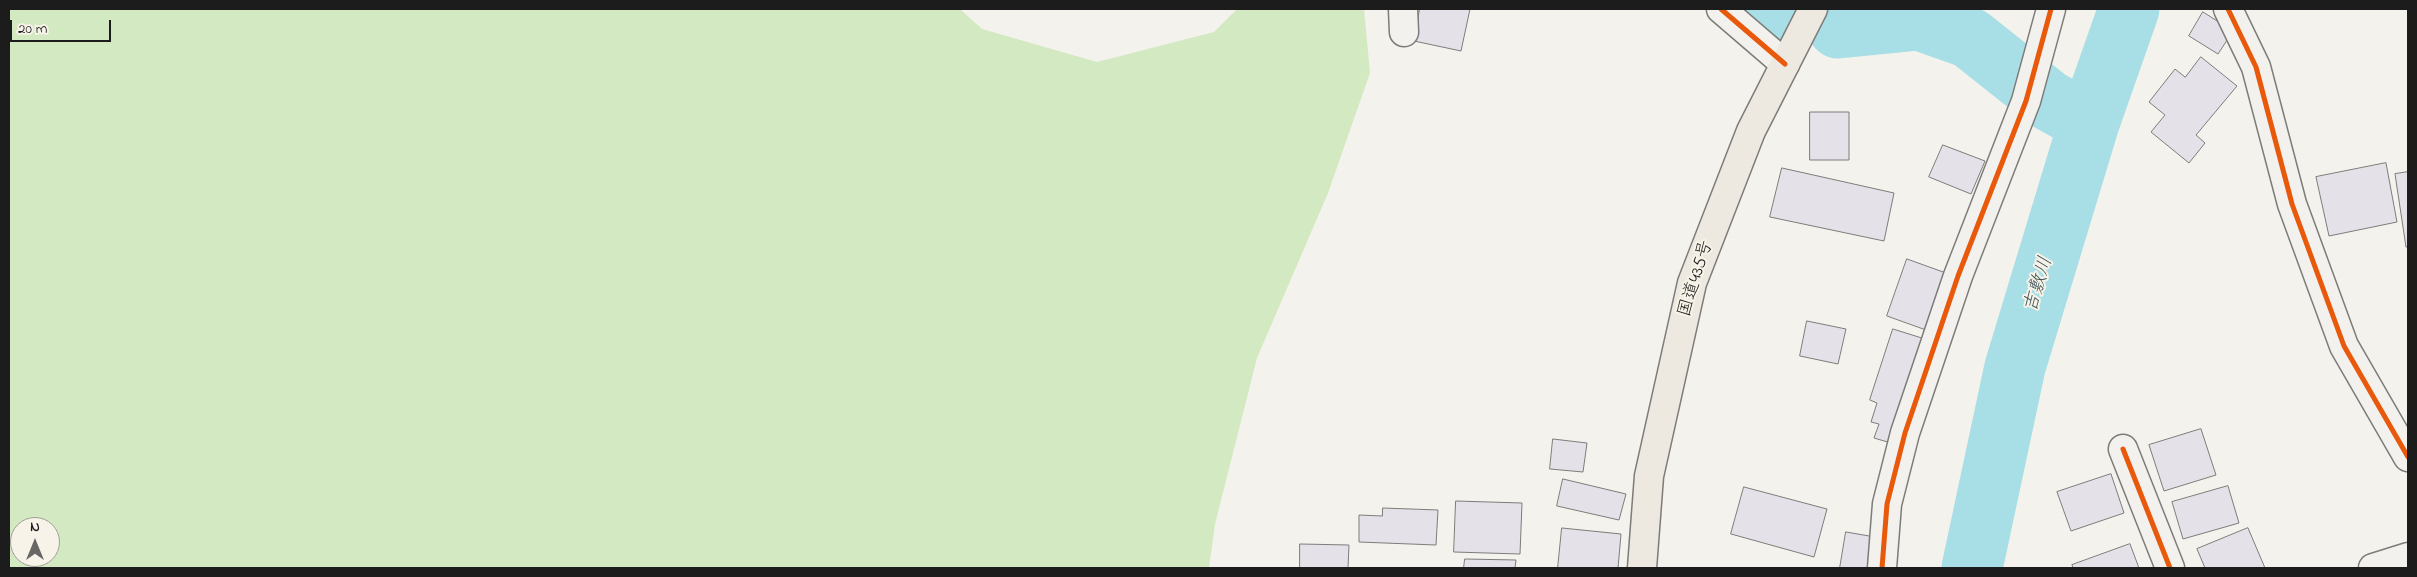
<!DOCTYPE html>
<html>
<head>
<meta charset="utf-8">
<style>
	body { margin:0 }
	#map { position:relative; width:2417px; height:577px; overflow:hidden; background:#f4f2ec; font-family:"Indie Flower",sans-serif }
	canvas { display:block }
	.frame { position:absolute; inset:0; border:10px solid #1c1c1c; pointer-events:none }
	.north { position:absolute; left:10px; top:517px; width:50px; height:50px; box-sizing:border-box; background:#f7f3e8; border:1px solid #9f9d96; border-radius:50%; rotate:0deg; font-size:14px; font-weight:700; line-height:20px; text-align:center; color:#1c1c1c }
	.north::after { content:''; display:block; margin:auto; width:18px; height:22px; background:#686765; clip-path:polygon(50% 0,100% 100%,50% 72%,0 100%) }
	.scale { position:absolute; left:10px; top:20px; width:101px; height:22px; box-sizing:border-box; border:2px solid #1c1c1c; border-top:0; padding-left:6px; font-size:15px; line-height:18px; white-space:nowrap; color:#1c1c1c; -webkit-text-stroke:4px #f7f3e8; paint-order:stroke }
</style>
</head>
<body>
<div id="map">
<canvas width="2417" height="577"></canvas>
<div class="frame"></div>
<div class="north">N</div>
<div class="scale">20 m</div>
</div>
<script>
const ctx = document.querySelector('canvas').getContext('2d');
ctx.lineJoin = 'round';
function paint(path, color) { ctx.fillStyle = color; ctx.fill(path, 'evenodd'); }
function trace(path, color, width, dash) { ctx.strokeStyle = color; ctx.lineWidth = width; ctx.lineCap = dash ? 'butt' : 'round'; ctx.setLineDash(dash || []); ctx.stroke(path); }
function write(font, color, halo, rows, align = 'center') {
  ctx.font = font + ' "Indie Flower","Klee One",sans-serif'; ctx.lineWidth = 4; ctx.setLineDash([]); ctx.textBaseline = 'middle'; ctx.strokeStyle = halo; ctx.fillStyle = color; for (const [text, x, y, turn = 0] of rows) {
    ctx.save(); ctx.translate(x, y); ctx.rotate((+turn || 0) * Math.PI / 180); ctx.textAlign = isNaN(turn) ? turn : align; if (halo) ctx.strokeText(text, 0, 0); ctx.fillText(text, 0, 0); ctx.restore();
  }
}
paint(new Path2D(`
	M9,9H960L982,29L1097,62L1214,32L1237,9H1364L1370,73L1328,193L1257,358L1215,524L1209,568H9ZM20,527H50V557H20Z`), '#d2e9c2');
trace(new Path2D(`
	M1769,9L1778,16
	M1838,28L1919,20L1970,38L2048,100L2089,123
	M1972,568L2015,367L2089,123L2129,9`), '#a8dfe6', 61);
const building = new Path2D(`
	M1420,9H1470L1461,51L1414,41Z
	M2203,12L2233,31L2218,54L2189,36Z
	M2201,57L2237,86L2196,135L2205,143L2189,163L2151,132L2165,115L2149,102L2175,69L2185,77Z
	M1810,112H1849V160H1810Z
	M1943,145L1985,161L1971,194L1929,177Z
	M2386,163L2397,222L2329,236L2316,177Z
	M1782,168L1894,193L1884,241L1770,217Z
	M2408,172V247H2406L2395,174Z
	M1907,259L1946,273L1926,330L1887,316Z
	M1807,321L1846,329L1838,364L1800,356Z
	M1893,329L1925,339L1891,443L1874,438L1879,424L1871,422L1877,403L1870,400Z
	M2201,429L2216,475L2164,491L2149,445Z
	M1553,439L1587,443L1583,472L1550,469Z
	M2111,474L2124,513L2071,531L2057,492Z
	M1563,479L1626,494L1619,520L1557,506Z
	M2228,486L2239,523L2183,539L2172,502Z
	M1744,487L1827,509L1814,557L1731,534Z
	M1456,501L1522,503L1520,554L1454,552Z
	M1383,508L1438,510L1436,545L1359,542V515L1382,516Z
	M1562,528L1621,534L1618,568H1558Z
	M2248,528L2265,568H2205L2197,549Z
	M1846,532L1875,537L1869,568H1840Z
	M1300,544L1349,545L1348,568H1300Z
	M2130,544L2139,568H2073L2072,565Z
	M1465,559L1516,560L1515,568H1464Z`);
paint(building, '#e4e1e8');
trace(building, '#7d7c7a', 1);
const street = new Path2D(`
	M1403,9L1404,32
	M1721,9L1785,64
	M2228,9L2256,67L2292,204L2344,346L2408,457
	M2123,449L2170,568
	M1882,568L1887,504L1905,433L1958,276L2026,101L2051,9
	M2373,568L2408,557`);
const highway = new Path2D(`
	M1642,568L1649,476L1692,283L1751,131L1813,9`);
trace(street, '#7d7c7a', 31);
trace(highway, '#7d7c7a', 31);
trace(street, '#f2f1ed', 28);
trace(highway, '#ede8e0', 28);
trace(new Path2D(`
	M1721,9L1785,64
	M2228,9L2256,67L2292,204L2344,346L2408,457
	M2123,449L2170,568
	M1882,568L1887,504L1905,433L1958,276L2026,101L2051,9`), '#e8590c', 5);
write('18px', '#1c1c1c', '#f7f3e8', [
	["国道435号",1697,279,-73]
]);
write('italic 19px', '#3c5458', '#f7f3e8', [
	["吉敷川",2040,285,-73]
]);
</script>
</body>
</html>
